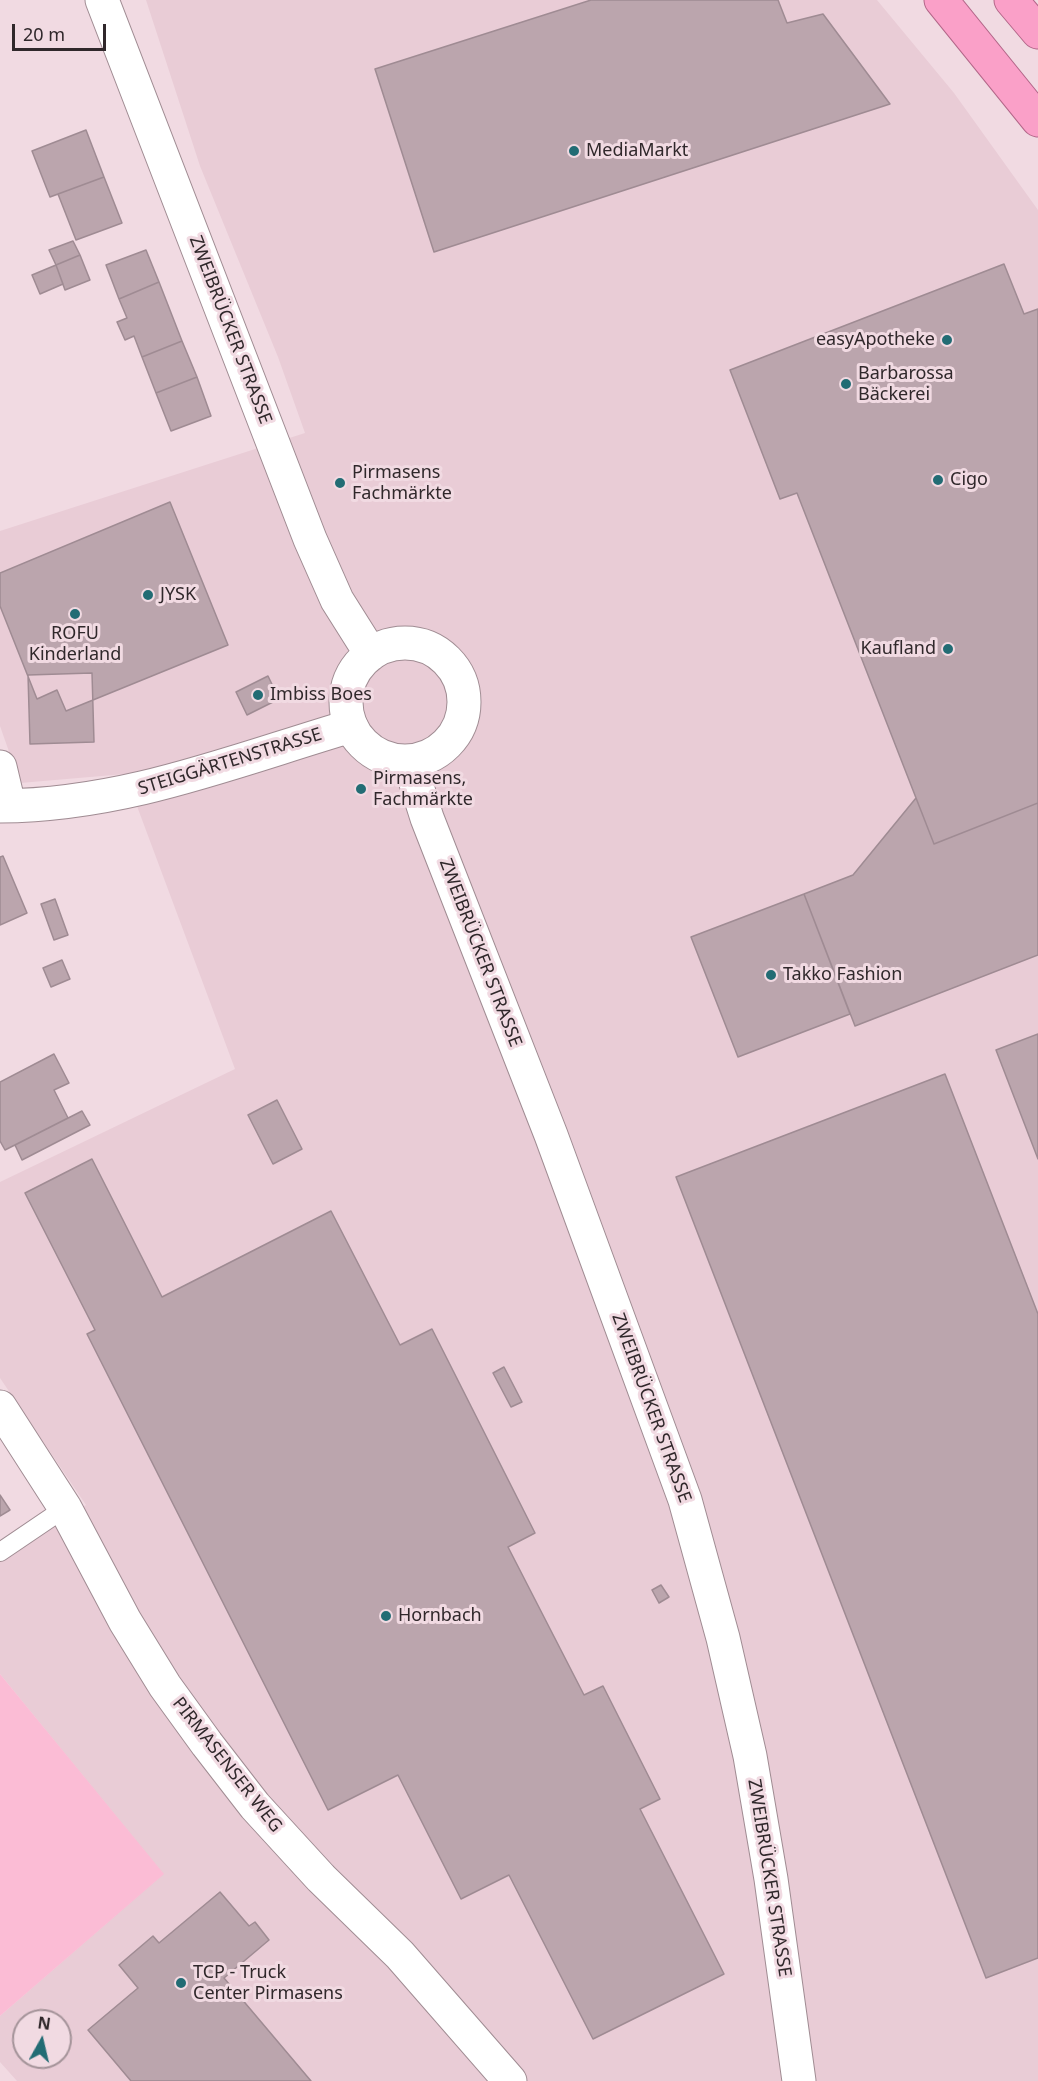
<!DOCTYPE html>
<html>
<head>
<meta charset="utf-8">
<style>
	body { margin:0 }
	#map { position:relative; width:1038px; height:2081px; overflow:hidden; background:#f1dae2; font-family:"Noto Sans",sans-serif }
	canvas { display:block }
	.north { position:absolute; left:12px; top:2009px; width:60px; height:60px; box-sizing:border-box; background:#f1dae2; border:2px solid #a49399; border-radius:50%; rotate:8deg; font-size:16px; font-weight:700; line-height:24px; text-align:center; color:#30282b }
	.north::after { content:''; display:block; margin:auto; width:21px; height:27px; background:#226c74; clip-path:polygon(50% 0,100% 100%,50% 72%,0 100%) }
	.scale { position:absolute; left:12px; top:24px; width:94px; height:27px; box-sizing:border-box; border:3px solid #30282b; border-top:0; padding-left:8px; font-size:18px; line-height:21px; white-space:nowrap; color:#30282b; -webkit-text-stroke:4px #f1dae2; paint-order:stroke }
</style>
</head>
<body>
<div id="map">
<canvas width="1038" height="2081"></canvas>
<div class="north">N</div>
<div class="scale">20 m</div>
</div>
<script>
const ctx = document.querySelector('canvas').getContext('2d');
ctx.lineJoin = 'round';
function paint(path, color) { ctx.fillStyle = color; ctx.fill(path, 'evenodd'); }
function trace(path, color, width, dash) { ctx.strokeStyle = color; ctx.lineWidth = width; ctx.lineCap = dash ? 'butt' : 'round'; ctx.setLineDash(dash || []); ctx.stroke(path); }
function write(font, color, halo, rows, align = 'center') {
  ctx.font = font + ' "Noto Sans",sans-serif'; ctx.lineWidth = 6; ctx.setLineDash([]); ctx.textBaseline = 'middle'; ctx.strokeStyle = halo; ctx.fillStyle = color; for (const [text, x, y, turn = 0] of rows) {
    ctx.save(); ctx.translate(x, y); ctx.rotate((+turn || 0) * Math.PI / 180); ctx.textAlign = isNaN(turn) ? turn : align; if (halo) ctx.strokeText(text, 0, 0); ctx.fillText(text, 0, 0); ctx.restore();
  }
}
paint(new Path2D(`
	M146,0H877L954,93L1038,210V2081H17L0,2062V2016L163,1874L0,1674V1560L86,1505L0,1378V1182L235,1069L125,774L20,783L0,726V531L305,433L278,357L200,166ZM24,2021H60V2057H24Z`), '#e9ccd6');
paint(new Path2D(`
	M0,1674L164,1874L0,2016Z`), '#fbbcd5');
const building = new Path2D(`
	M591,0H778L787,23L823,14L890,104L434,252L375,69Z
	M86,130L104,177L50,197L32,151Z
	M104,177L122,223L76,240L58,194Z
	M73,241L80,255L56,265L49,250Z
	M146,250L159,282L119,299L106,265Z
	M80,255L90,280L65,290L56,265Z
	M1004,264L1024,314L1038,309V803L934,844L797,493L780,499L730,370Z
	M56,265L63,284L40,294L32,275Z
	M159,282L182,341L142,357L134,336L125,340L117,322L127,318L119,299Z
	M182,341L197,377L156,393L142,357Z
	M197,377L211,416L171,431L156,393Z
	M170,502L228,645L66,711L57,690L37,699L0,606V573Z
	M92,673L94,742L30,744L28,675Z
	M268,676L279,699L247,715L236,692Z
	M916,798L934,844L1038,803V955L855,1026L804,894L853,875Z
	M3,856L27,913L0,925V857Z
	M804,894L850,1014L738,1057L691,937Z
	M55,899L68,935L54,940L41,904Z
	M62,960L70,979L51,987L43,968Z
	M1038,1034V1159L996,1050Z
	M54,1054L69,1083L54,1090L68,1118L5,1150L0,1141V1082Z
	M945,1074L1038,1314V1958L986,1978L676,1177Z
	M277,1100L302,1149L273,1164L248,1115Z
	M82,1111L90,1125L22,1160L15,1145Z
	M92,1159L162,1297L331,1211L400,1345L432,1329L535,1533L508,1547L584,1695L603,1686L660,1799L640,1809L724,1974L593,2039L509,1875L461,1899L398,1775L328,1810L87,1334L95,1330L25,1193Z
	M504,1367L522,1402L511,1407L493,1373Z
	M0,1495L10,1510L0,1516Z
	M661,1585L669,1597L659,1603L652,1590Z
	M220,1892L249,1926L255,1922L269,1940L224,1978L311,2081H131L88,2030L138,1988L119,1965L153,1936L159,1943Z`);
paint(building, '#bba5ad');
trace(building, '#9f8b93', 1.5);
const service = new Path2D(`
	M0,1552L65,1508`);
const minor = new Path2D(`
	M0,767L9,805
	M0,806C126,805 233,761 351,726
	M0,1407L65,1508L125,1621L165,1686L207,1744L255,1806L321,1878L400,1955L510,2081`);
const tertiary = new Path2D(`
	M102,0L310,539L337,600L371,654
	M346 702a59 59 0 1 1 118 0a59 59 0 1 1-118 0Z
	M409,761L427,818L551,1135L685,1500L723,1638L750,1756L771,1879L799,2081`);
const trunk = new Path2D(`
	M941,0L1038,120
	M1011,0L1038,32`);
trace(service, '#a08c93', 20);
trace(minor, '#a08c93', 35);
trace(tertiary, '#a08c93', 35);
trace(trunk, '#b36789', 35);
trace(service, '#fff', 18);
trace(minor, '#fff', 33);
trace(tertiary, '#fff', 33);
trace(trunk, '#faa0c8', 33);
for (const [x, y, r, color] of [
	[574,151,6,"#226c74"],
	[947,340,6,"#226c74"],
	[846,384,6,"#226c74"],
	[938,480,6,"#226c74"],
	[340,483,6,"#226c74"],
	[148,595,6,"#226c74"],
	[75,614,6,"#226c74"],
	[948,649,6,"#226c74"],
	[258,695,6,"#226c74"],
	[361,789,6,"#226c74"],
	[771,975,6,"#226c74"],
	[386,1616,6,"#226c74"],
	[181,1983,6,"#226c74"]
]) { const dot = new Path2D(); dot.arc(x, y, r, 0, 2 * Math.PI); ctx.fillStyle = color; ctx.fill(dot); trace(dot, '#f1dae2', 2); }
write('18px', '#30282b', '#f1dae2', [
	["MediaMarkt",586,151],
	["easyApotheke",935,340,"right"],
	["Barbarossa",858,374],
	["Bäckerei",858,395],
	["Pirmasens",352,473],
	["Fachmärkte",352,494],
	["Cigo",950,480],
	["JYSK",160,595],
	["ROFU",75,634,"center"],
	["Kinderland",75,655,"center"],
	["Kaufland",936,649,"right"],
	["Imbiss Boes",270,695],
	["Pirmasens,",373,779],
	["Fachmärkte",373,800],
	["Takko Fashion",783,975],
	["Hornbach",398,1616],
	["TCP - Truck",193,1973],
	["Center Pirmasens",193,1994]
], 'left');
write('18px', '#30282b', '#f1dae2', [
	["ZWEIBRÜCKER STRASSE",230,330,69],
	["STEIGGÄRTENSTRASSE",230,762,-17],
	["ZWEIBRÜCKER STRASSE",480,953,69],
	["ZWEIBRÜCKER STRASSE",651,1408,70],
	["PIRMASENSER WEG",227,1765,52],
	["ZWEIBRÜCKER STRASSE",769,1878,81]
]);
</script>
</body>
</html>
